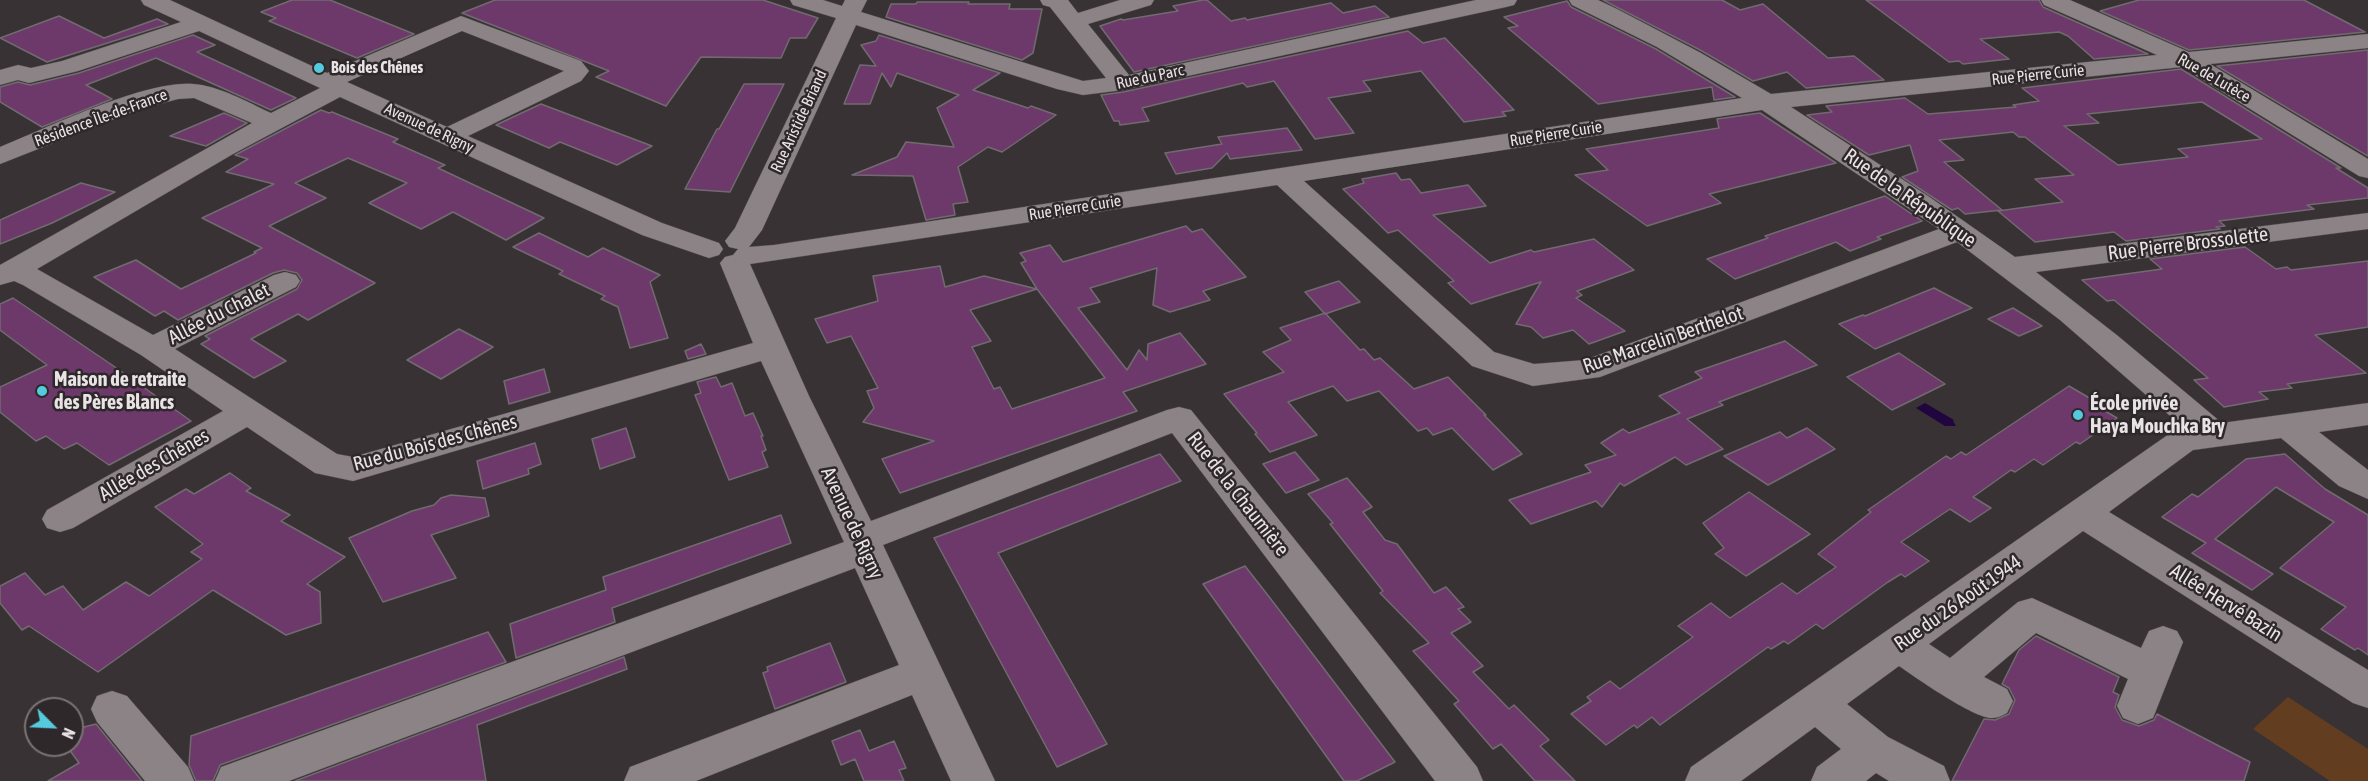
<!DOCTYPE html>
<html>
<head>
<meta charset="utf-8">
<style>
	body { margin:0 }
	#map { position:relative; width:2368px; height:781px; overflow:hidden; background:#393235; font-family:"Asap Condensed",sans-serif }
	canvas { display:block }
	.north { position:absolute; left:24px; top:697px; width:60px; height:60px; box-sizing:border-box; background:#2f282a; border:2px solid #797374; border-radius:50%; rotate:114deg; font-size:16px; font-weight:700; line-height:24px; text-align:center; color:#e8e3e4 }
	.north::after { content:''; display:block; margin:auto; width:21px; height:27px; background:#55cade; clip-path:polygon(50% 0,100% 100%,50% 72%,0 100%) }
</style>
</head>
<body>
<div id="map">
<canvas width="2368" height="781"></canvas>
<div class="north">N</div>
</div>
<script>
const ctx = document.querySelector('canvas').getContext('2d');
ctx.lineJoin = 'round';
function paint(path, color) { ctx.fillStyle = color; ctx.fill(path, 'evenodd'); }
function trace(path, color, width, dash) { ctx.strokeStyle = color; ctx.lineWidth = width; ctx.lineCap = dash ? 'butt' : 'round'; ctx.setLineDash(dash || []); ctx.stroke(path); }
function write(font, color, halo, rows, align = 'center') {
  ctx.font = font + ' "Asap Condensed",sans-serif'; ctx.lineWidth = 5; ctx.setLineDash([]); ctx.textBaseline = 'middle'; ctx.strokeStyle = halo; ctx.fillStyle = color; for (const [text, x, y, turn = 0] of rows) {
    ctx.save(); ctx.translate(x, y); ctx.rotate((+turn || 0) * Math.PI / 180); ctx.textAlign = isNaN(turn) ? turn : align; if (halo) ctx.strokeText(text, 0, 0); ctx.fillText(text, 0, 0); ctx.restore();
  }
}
paint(new Path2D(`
	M2288,697L2368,749V781H2330L2253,729Z`), '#633d20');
paint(new Path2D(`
	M1925,403L1954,420L1953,421L1956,426H1945L1916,408Z`), '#20053e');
const building = new Path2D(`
	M292,0H330L414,34L357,58L269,21L276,18L261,12Z
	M495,0H763L818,18L806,38H790L781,58L701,57L666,106L596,77L609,71L462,13Z
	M1203,0H1207L1231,21L1245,18L1247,20L1331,3L1343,13L1375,6L1389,17L1134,72L1100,26L1121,19L1123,20L1178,11L1173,6Z
	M1603,0H1722L1740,10L1763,4L1828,58L1854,56L1884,80L1806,88L1787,72L1753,81L1702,51Z
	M1866,0H2039L2043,7L2148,54L2094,59L2068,36L2059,32L1980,39L2009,59L1963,64L1959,61L1949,62Z
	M2139,0H2304L2365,32L2189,50L2100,11Z
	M1567,1L1571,7L1656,49L1735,97L1714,100L1712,87L1598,104L1508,28L1518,26L1504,17Z
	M917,2H969L968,4H1010L1009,9H1042L1033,53L1022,60L886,17L891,4H916Z
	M59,16L104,38L157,19L168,24L47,62L0,38Z
	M1408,31L1423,43L1445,38L1514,110L1502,112L1506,116L1464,122L1421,71L1363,81L1371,91L1328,98L1354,133L1315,139L1274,81L1247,87L1243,83L1142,108L1149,121L1120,125L1119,121H1114L1101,95L1123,92Z
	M193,35L215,45L197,52L296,98L271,110L156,58L86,85L112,99L42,127L0,102V87L18,82L30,85L79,73Z
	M879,35L1000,73L973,90L1028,108L1031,106L1056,115L1002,152L988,147L958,167L968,202L953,204L955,215L926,220L913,176L852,175L897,157L906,142L954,147L937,108L959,95L897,73L891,87L882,73L870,104H844L860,65L876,66L861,45L876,41Z
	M2368,50V156L2217,66Z
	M2181,69L2341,168H2336L2368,188V198L2307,205L2314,209L2219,221L2225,226L2216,227L2220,229L2126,241L2114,232L2035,242L1998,211L2063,202L2035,179L2074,175L2025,137H2019L2013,132L1939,140L1964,160L1944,162L2002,210L1965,214L1958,208L1952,210L1902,177L1918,171L1910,145L1869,155L1807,115L1832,112L1826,106L1905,98L1928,114L2016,107L2013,105L2039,101L2022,88ZM2202,102L2262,139L2178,149L2188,157L2118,165L2064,126L2099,123L2087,114Z
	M744,84H784L730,192L685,189L717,129H719Z
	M541,104L652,146L617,165L560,142L549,148L496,125Z
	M321,110L329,113L332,112L398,139L393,142L445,165L438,168L544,218L506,240L453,212L421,229L369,203L407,183L348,158L295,183L326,198L269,226L375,283L308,320L298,314L251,339L286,361L254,378L201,344L210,339L205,336L297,289L302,280L297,273L284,270L273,273L178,320L164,311L155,316L94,277L136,260L181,289L256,253L254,252L262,248L202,218L274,184L226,172L248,159L235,155Z
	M224,113L247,123L206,146L170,136Z
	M1760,113L1836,163L1709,194L1721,203L1647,226L1575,175L1608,170L1586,149L1719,128L1717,119Z
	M1287,128L1302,150L1230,159L1227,153L1212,168L1176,174L1165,153L1222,144L1218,137Z
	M1396,173L1401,180L1410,179L1421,193L1468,185L1486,206L1433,215L1490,263L1531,250L1534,252L1594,239L1634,270L1577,291L1582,295L1576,298L1625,331L1589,344L1573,330L1543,338L1531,327L1516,324L1541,282L1471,304L1448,283L1454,281L1398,230L1388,233L1343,189L1364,183L1362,179Z
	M81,183L115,192L52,223L0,244V220Z
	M1885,196L1922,221L1877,237L1881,239L1850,251L1836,242L1735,279L1707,259L1768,238L1765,236Z
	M1186,226L1192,232L1202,229L1246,277L1203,291L1210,300L1170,312L1153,305L1157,268L1090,288L1100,302L1078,308L1127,370L1139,350L1147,360L1148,344L1180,333L1206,364L1123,392L1137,411L900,493L882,459L934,441L863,422L874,408L867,391L878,388L851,336L827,343L815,319L878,301L873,276L940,266L945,287L984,276L1037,289L1021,263L1026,261L1020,253L1050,245L1063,262ZM1037,289L1105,378L1012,409L1000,387L994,389L972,347L991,341L970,310Z
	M539,233L588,257L603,248L660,275L650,282L668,338L630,348L618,307L601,299L605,296L559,274L563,271L513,247Z
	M2245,247L2276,269L2287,267L2291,270L2368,261V327L2315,335L2366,373L2287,384L2292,388L2259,392L2268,399L2224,407L2194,380L2208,378L2114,300L2107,301L2082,280L2162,269L2150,259Z
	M1339,281L1360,302L1325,314L1305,292Z
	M1934,288L1972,308L1875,349L1839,324L1863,315L1865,316Z
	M13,298L115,367L191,421L109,465L77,443L64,449L46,436L36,441L0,412V387L47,365L0,330V304Z
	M2013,308L2042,326L2019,336L1988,319Z
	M1325,313L1360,350L1364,349L1374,360L1380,358L1414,389L1448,377L1486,415H1484L1522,454L1493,470L1452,428L1433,435L1427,428L1418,431L1379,391L1347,401L1333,386L1288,402L1317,435L1270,452L1255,434L1257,433L1224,394L1284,372L1263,352L1291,340L1280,328Z
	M459,329L493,347L441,379L407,360Z
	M1785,341L1817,365L1719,402L1723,405L1687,419L1723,449L1686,465L1675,457L1624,486L1620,483L1602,507L1596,501L1531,524L1509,500L1591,472L1585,465L1616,455L1601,443L1623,429L1629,433L1680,413L1659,396L1702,378L1695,372Z
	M701,344L706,354L688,359L685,351Z
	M1899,353L1945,384L1892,410L1847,377Z
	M544,369L550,392L509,404L504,381Z
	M716,377L721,387L732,383L745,416L753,413L763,436H761L766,450L762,452L768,467L729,480L695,395L701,393L697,382Z
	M2069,386L2103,406L2100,408L2117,418L2080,444L2076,442L2043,465L2034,459L2015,472L2011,470L1973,497L1991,508L1970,522L1950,509L1901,542L1929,561L1905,577L1901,574L1888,582L1823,629L1816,624L1788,644L1784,641L1771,649L1768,647L1660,725L1652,717L1637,728L1634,725L1606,745L1571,714L1591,701L1587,697L1610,681L1620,689L1693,637L1678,626L1711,603L1730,618L1782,583L1797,594L1836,567L1818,554L1871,512L1868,510L1946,456L1951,459L1961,452L1966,455Z
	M626,428L635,457L600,469L592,439Z
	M1807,428L1835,449L1768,485L1724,456L1780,432L1787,438Z
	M535,443L541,464L528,469L529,474L483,489L477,461Z
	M1295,452L1319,480L1286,493L1263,464Z
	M1160,454L1181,481L998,553L1107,744L1057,767L934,538Z
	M2285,454L2325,489L2368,515V655L2358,648L2355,650L2321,629L2346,607L2280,568L2334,522L2276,487L2215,539L2273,574L2252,590L2192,553L2206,543L2162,517L2192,494L2198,497L2246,459Z
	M230,473L251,488L246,491L290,515L281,521L345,557L307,584L320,592L321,623L286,635L213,590L98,672L29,626L22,630L0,603V586L25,573L45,595L63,586L83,610L126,582L149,596L202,559L191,552L203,544L155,507L186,489L194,494Z
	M1347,478L1372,507L1363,512L1385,540L1397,544L1434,593L1446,587L1464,607L1458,609L1471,622L1451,633L1483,666L1473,672L1509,709L1514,705L1549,740L1540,746L1575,781H1535L1501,744L1493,749L1454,704L1459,701L1413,651L1429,643L1380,593L1383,591L1330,524L1333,523L1308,494Z
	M1749,492L1810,534L1746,576L1715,554L1724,548L1703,523Z
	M451,495L485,498L489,516L431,535L456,578L383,602L349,538L412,511L434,505L441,498Z
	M781,515L791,543L612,608L615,622L516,658L510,624L606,590L603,577Z
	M1245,566L1270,598L1395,762L1357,781H1344L1203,584Z
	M488,632L506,662L220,765L213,781H196L189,765L191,736Z
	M2036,636L2119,677L2113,692L2119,695L2115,707L2122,720L2139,726L2154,720L2157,714L2250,762L2244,781H1952L1984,719L1995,720L2009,714L2015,700L2009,688L2002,684L2019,650Z
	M830,643L846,682L775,709L763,673L768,671L767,667Z
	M624,657L627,669L477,725L486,781H295Z
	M96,724L142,781H48L79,763L66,745H72V730Z
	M860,730L869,751L894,741L906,768L899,770L904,781H864L855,759L841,765L832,741Z`);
paint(building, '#6c396a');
trace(building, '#716b70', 1.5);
const minor = new Path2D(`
	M141,0H170L327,73L461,16L581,61L589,71L581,81L468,136L662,223L719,243L723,249L719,255L709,258L642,235L340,97L233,154L37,269L153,335L274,275L285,272L296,275L300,281L296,287L175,349L337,454L353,457L753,343L720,263L725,257L733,255L738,249L729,247L725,241L735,228L836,18L793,5L790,0H823L842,6L845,0H867L861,12L1083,81L1106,78L1050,7L1043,5L1040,0H1068L1078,13L1120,0H1154L1151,5L1088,24L1129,75L1476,0H1517L1514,5L1506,7L1123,90L1083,95L1057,89L856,25L762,230L749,247L774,245L1742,98L1657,47L1572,5L1569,0H1598L1617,9L1701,53L1771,94L2157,55L2044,5L2041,0H2070L2189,52L2368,34V48L2210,64L2368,159V178L2359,176L2182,67L1791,107L1928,196L2015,257L2368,213V229L2036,272L2118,336L2222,423L2368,403V425L2319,432L2368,470V499L2339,486L2281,438L2193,450L2109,512L2368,670V708L2353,703L2083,531L1929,644L1950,658L2018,602L2032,598L2141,648L2149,631L2163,626L2177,631L2183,642L2153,718L2138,724L2123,718L2117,706L2128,679L2036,633L1984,677L2007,689L2013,701L2007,713C2003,715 1998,718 1993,718C1976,720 1915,677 1899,666L1847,704L1888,737L1944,766L1950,781H1889L1876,773L1866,781H1811L1817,767L1841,749L1815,727L1741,781H1685L1691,767L2172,432L2184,428L2060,320L1957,242L1600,377L1533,386L1472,366L1277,185L750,264L809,396L871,521L1167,410L1179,407L1191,410L1477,767L1483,781H1435L1172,433L883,545L995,781H951L912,695L696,781H624L630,767L899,665L855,568L289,781H215L221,767L844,542L761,361L353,481L315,473L247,427L73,528L60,532L47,528L42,519L47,510L223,411L141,355L23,285L14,281L0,285V265L252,123L194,98L178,99L137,110L0,164V147C47,128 145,80 193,84C220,86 247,102 271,113L320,88L199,31L78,71L29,83L18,80L0,85V70L18,65L31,68L62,61L181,22L144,5ZM462,31L564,71L447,127L347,82ZM1762,110L1939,229L1585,360L1534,364L1494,352L1304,181Z
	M112,691L127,696L188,767L194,781H145L97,722L91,709L97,696Z`);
trace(minor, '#554e50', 1);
paint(minor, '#8b8385');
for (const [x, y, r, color] of [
	[319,68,6,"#55cade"],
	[42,391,6,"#55cade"],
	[2078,415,6,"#55cade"]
]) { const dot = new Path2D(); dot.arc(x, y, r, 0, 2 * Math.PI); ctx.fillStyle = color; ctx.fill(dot); trace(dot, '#2f282a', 2); }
write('bold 16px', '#e8e3e4', '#2f282a', [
	["Bois des Chênes",331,68]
], 'left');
write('16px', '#e8e3e4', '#2f282a', [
	["Rue Pierre Curie",2038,75,-6],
	["Rue du Parc",1150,77,-12],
	["Rue de Lutèce",2214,78,30],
	["Résidence Île-de-France",101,118,-20],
	["Rue Aristide Briand",799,121,-65],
	["Avenue de Rigny",429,128,25],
	["Rue Pierre Curie",1556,134,-9],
	["Rue Pierre Curie",1075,208,-9]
]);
write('20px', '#e8e3e4', '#2f282a', [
	["Rue de la République",1910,198,35],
	["Rue Pierre Brossolette",2188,244,-7],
	["Allée du Chalet",219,314,-27],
	["Rue Marcelin Berthelot",1663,340,-19],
	["Rue du Bois des Chênes",435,443,-15],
	["Allée des Chênes",154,465,-30],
	["Rue de la Chaumière",1238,494,52],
	["Avenue de Rigny",852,523,65],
	["Rue du 26 Août 1944",1958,603,-35],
	["Allée Hervé Bazin",2226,603,32]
]);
write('bold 20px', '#e8e3e4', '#2f282a', [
	["Maison de retraite",54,380],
	["des Pères Blancs",54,403],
	["École privée",2090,404],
	["Haya Mouchka Bry",2090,427]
], 'left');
</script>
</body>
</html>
